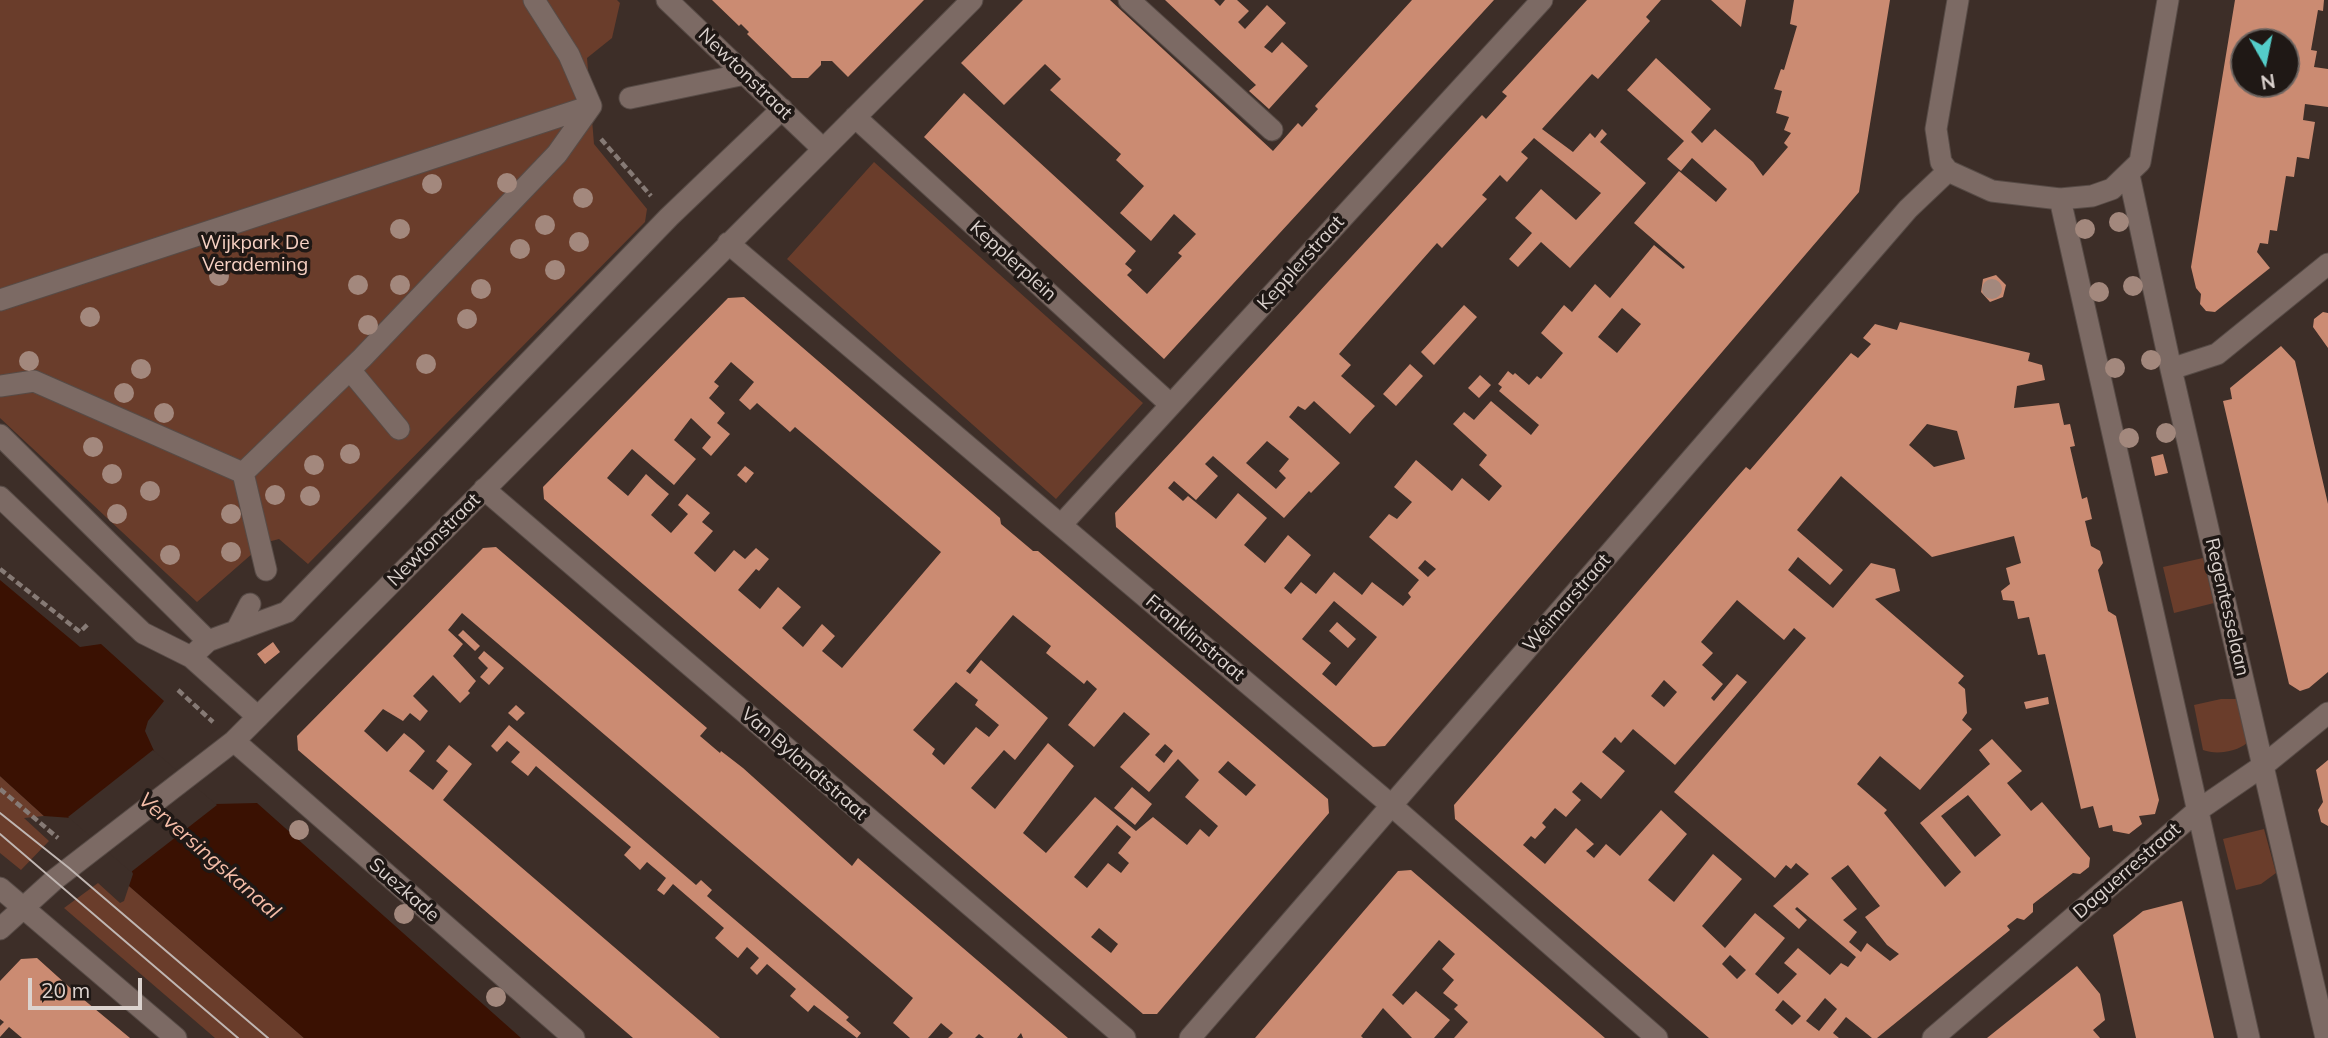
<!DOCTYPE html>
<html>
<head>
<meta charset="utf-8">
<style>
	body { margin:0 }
	#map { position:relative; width:2328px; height:1038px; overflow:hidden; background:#3d2e28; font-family:Mulish,sans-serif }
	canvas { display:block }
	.north { position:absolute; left:2230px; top:28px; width:70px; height:70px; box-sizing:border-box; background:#1f1815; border:2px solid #6b635f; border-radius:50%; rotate:171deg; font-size:19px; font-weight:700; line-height:28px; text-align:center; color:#dcd3cf }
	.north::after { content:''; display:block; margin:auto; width:24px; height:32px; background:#54cdc9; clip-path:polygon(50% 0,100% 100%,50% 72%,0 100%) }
	.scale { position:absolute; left:28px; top:978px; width:114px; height:32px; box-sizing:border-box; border:4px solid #dcd3cf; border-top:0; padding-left:9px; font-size:21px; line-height:24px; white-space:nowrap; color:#dcd3cf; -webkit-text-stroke:5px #1f1815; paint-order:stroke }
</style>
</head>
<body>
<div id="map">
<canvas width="2328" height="1038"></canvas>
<div class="north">N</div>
<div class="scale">20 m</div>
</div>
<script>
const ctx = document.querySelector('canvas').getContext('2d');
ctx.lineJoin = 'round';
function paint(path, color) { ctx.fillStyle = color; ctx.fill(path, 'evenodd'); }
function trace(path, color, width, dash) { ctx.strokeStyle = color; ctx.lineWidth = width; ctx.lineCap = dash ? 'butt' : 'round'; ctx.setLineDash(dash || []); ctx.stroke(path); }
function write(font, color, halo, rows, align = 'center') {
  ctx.font = font + ' Mulish,sans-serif'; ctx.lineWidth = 7; ctx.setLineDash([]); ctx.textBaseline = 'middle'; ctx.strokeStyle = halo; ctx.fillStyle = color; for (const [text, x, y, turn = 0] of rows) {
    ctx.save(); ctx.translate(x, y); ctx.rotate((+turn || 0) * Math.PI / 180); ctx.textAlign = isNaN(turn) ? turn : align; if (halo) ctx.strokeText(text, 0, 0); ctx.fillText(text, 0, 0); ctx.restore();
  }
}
paint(new Path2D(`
	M0,0H617L620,3L612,38L587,58L594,144L647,209L645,222L308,564L279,539L253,546V553L197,602L0,418Z
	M874,162L1143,403L1056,499L787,259Z
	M2203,558L2214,603L2174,613L2163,567Z
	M2221,699H2236L2247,743C2236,752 2216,755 2203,750L2194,705Z
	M0,776L44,816L24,818L49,841L21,870L0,853Z
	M2264,829L2276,873L2261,884L2236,890L2223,839Z
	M98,883L120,903L124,901L129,886L304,1038H215L64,908Z`), '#6a3d2b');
paint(new Path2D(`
	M0,580L80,647L101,644L164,701L148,721L145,731L155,753L215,804L257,803L521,1038H304L129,886L133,874L130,867L72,818L44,816L0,776Z`), '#3a1102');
paint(new Path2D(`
	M153,750L217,805L131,872L68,817Z`), '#3d2e28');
paint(new Path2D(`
	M712,0H924L848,77L832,61H821V65L808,78H792L747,34L749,32L741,24L739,26Z
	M1023,0H1110L1273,151L1298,123L1302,127L1318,109L1315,106L1412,0H1494L1164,359L924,137L964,93L1136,251L1125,264L1132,270L1127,275L1147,294L1182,256L1178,253L1196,234L1174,214L1151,241L1120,213L1144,186L1116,160L1121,154L1050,90L1061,79L1045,64L1004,105L961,63Z
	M1165,0H1214L1220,6L1225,0H1237L1249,11L1238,22L1245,29L1267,5L1286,23L1264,47L1272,53L1282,42L1308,66L1269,109L1249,91L1256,85Z
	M1587,0H1661L1646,17L1650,21L1598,79L1592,74L1542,129L1573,152L1590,133L1595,138L1602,129L1607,134L1600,142L1646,183L1570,268L1541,242L1518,267L1509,259L1532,233L1515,218L1541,189L1576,220L1601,193L1534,138L1521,152L1528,158L1507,182L1500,175L1482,195L1487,199L1442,248L1437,243L1339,354L1351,365L1341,376L1375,406L1362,420L1350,434L1314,401L1305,410L1298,406L1289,417L1340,463L1311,493L1309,491L1284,518L1213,456L1205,464L1218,476L1196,500L1174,481L1168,488L1183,501L1188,496L1216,519L1238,493L1267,518L1244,545L1265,563L1288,535L1311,555L1284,588L1291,594L1301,582L1316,594L1334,572L1362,595L1372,582L1403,606L1411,597L1408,593L1419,580L1369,537L1389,514L1397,519L1412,502L1394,487L1416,460L1452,491L1462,478L1489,501L1502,486L1479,465L1487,455L1453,424L1464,412L1474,420L1491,401L1531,435L1539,425L1499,391L1502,387L1498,384L1508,371L1513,375L1515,373L1529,385L1537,376L1541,379L1563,353L1541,333L1564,305L1572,312L1595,284L1610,298L1654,245L1683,269L1685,267L1634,223L1679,171L1716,202L1727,189L1692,158L1681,171L1667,159L1684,141L1627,90L1656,58L1711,109L1691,132L1702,143L1715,129L1753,162L1763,176L1788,147L1784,143L1791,133L1784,130L1789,117L1776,113L1782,91L1774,89L1781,69L1784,70L1797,26L1790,24L1794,0H1890L1859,192L1385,746L1373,747L1116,527L1115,513L1482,115L1486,119L1507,96L1502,92ZM1622,308L1641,324L1617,353L1598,337ZM1267,441L1289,459L1279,471L1286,478L1276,489L1246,463ZM1425,560L1436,569L1428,577L1418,568ZM1334,601L1377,637L1336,686L1322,674L1331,663L1302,639Z
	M1711,0H1746L1741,27Z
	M2235,0H2324L2323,11L2318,10L2311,50L2317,51L2314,67L2328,69V107L2305,104L2303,120L2315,122L2309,159L2297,157L2294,177L2286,176L2277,231L2270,230L2268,244L2260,243L2257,252L2270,268L2215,312L2206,311L2200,304L2201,294L2196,288L2191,267ZM2244,42H2286V84H2244Z
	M1996,275L2006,285L2003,297L1990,302L1981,292L1983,279Z
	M744,297L1000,518L1001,524L1033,551H1038L1328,799L1329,813L1157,1014H1143L544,499L543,487L728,298ZM731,362L754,382L739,400L750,410L757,403L790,432L795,427L941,552L842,668L822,651L835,636L822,624L803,647L782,628L801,607L778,587L760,609L738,590L756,569L759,571L769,559L756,548L745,559L734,550L715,572L694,553L713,531L702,522L710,513L687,494L678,505L688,514L671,533L651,515L669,494L657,484L646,474L628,496L607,478L632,449L674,485L696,459L674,440L691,418L711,437L702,448L711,456L730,434L717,423L725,413L709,398L719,386L714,382ZM1013,615L1051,646L1046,653L1084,684L1087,680L1097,689L1068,725L1094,747L1124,712L1150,734L1120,767L1149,792L1178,759L1199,780L1185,797L1218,826L1209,837L1200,829L1187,845L1153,817L1136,831L1095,797L1046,853L1023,833L1074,766L1048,743L995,809L971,788L1004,750L1015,760L1048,718L981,660L970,674L966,671ZM956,682L978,700L975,705L999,725L989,737L976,727L944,765L932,754L935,749L913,730ZM1165,744L1173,751L1164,763L1155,755ZM1228,761L1256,785L1246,796L1218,772ZM1117,825L1131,837L1118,853L1129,863L1121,873L1108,863L1087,888L1074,877ZM1099,928L1118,944L1111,953L1091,937Z
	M1464,305L1477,317L1434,365L1421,352Z
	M2323,312L2328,313V348L2313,327L2314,319Z
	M1900,322L2030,353L2028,361L2042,365L2045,380L2017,386L2014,408L2059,403L2064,425L2070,424L2075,446L2070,447L2082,499L2087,497L2092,519L2085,521L2091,546L2100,551L2103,563L2098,570L2108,611L2116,616L2159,800L2155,814L2139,816L2142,824L2129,834L2113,831L2112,825L2099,828L2093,806L2081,809L2045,654L2038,655L2029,617L2018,619L2014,601L2003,600L2001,591L2010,584L2006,568L2021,563L2014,536L1932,557L1841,476L1797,530L1843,570L1830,585L1798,557L1788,570L1833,608L1871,563L1895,569L1900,591L1875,599L1964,676L1958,683L1965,689L1967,713L1962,720L1972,729L1920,790L1880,756L1857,784L1887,810L1884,813L1945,887L1961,872L1920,823L1990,764L1979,750L1992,739L2022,771L2007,783L2031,811L2042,802L2090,858L2089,867L2080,874L2073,873L2033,904V912L2024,920L2017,918L2007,926L2010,930L1877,1038H1872L1846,1017L1833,1033L1839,1038H1709L1455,819L1454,805L1737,477L1746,467L1750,470L1851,353L1858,358L1871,344L1863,338L1875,324L1897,330ZM1927,424L1957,431L1965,459L1934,467L1909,445ZM1737,600L1784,640L1794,628L1806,638L1674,792L1775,878L1786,865L1791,869L1796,863L1809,874L1773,906L1799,929L1807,920L1795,909L1797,907L1856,957L1848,967L1841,963L1830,975L1798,948L1784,963L1797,974L1778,994L1755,974L1785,938L1755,913L1725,948L1702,926L1742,879L1713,854L1674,902L1648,880L1687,834L1661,810L1620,856L1606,844L1594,858L1586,851L1594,844L1576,828L1545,864L1523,845L1531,836L1535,839L1546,827L1542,823L1555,808L1566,817L1581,800L1572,792L1581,782L1601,799L1625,771L1602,752L1615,737L1621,743L1633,729L1675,765L1724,709L1747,682L1737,674L1714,701L1711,698L1723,684L1702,665L1713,653L1701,642ZM1664,680L1677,692L1664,707L1651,696ZM1968,795L2001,835L1975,857L1941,816ZM1848,865L1880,906L1865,917L1887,945L1899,954L1890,961L1867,943L1861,952L1849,942L1857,932L1843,920L1857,909L1831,878ZM1730,955L1746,970L1737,979L1722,964ZM1825,998L1837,1009L1819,1031L1806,1021ZM1783,1000L1801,1016L1792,1025L1775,1010Z
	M2281,346L2295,361L2328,504V672L2309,688L2300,691L2289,684L2223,401L2232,399L2230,388Z
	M1410,364L1423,376L1396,406L1383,394Z
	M1480,375L1491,385L1479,398L1468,388Z
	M2163,454L2168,473L2155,476L2151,457Z
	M745,466L754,473L746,483L737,475Z
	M496,547L707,728L700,736L720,753L721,751L743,768L852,866L858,858L1068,1038H1023L1021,1033L1017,1038H984L979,1034L975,1038H948L953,1033L941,1023L928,1038H910L893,1023L913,998L462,613L448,630L463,644L453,656L476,681L468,691L470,693L460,703L433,675L413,696L428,711L420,721L410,713L403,721L383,709L364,731L387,752L404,733L414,741L425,751L409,771L433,790L448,771L436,761L449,745L472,764L443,800L720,1038H633L298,750L297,736L483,548Z
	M1337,622L1356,639L1348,648L1329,631Z
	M463,630L480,646L475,651L458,635Z
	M273,642L280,652L265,664L257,654Z
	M484,651L504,668L489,685L480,677L488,668L478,658Z
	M2048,697L2049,704L2026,709L2024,702Z
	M516,705L525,713L517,721L508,713Z
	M509,725L696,885L701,880L712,890L707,896L849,1017L846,1020L861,1033L857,1038L814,1005L808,1012L790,996L796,989L767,964L757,975L750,968L759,958L747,947L738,958L732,953L715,938L724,928L673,884L664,895L657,890L666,878L647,862L640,870L624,855L631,847L536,766L528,776L511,762L520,752L507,741L497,752L491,746Z
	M2328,760V826L2321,822L2318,810L2323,802L2316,770Z
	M1132,787L1152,804L1135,825L1114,808Z
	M1411,870L1509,955L1605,1038H1454L1468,1022L1454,1009L1458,1005L1443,993L1454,980L1442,969L1455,954L1439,940L1392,995L1403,1005L1416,991L1450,1020L1434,1038H1412L1383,1008L1361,1036L1363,1038H1255L1398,871Z
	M2182,901L2214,1038H2136L2113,935L2143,911Z
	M37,958L77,994L130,1038H22L9,1027L0,1037V1026L4,1022L0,1019V981L21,959Z
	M2077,966L2100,994L2105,1020L2093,1030L2100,1038H1987Z`), '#cb8b72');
const minor = new Path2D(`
	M667,0L823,149
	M1129,0L1272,130
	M1958,0L1936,129L1941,162L1948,171L1992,191L2060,199L2092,196L2112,189L2140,162L2168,0
	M630,98L745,74
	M855,117L1171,405
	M2129,175L2171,369L2326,1038
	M2060,199L2249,1038
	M728,243L1391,805L1657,1038
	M0,300L591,106L569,55L534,0
	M2171,369L2217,354L2328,264
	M350,370L399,429
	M0,386L34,381L243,473L362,358L557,154L591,106
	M0,435L208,641
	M243,473L266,570
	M484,489L1125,1038
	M0,497L143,633L191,657
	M1061,525L1542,0
	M236,631L250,604
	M258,717L191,657L208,641L287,612L669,217L782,109
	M234,741L574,1038
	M0,888L176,1038
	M0,929L54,880L234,741L972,0
	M1190,1038L1908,209L1948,171
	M1933,1038L2197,811L2264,765L2328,713`);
trace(minor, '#574b46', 23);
trace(new Path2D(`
	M601,139L651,196
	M0,569L80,632L89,623
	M178,690L213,722
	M0,789L58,838`), '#867a75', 4.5, [7, 3.5]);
trace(minor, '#7c6a64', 21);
trace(new Path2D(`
	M0,813L69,868L268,1038
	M0,834L238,1038`), '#c0b6b2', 2);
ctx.fillStyle = '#a3887d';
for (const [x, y] of [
	[507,183],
	[432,184],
	[583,198],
	[2119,222],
	[545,225],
	[400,229],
	[2085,229],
	[579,242],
	[520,249],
	[555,270],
	[219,276],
	[358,285],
	[400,285],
	[2133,286],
	[481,289],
	[1992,289],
	[2099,292],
	[90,317],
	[467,319],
	[368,325],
	[2151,360],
	[29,361],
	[426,364],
	[2115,368],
	[141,369],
	[124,393],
	[164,413],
	[2166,433],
	[2129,438],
	[93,447],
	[350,454],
	[314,465],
	[112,474],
	[150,491],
	[275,495],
	[310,496],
	[117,514],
	[231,514],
	[231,552],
	[170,555],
	[299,830],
	[404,914],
	[496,997]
]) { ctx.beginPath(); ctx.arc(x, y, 10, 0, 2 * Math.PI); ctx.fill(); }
write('19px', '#dcd3cf', '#1f1815', [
	["Newtonstraat",745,74,44],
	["Kepplerplein",1013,261,42],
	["Kepplerstraat",1301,263,-48],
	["Newtonstraat",434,540,-45],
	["Weimarstraat",1567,603,-49],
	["Regentesselaan",2227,607,77],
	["Franklinstraat",1195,638,40],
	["Van Bylandtstraat",804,764,41],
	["Daguerrestraat",2127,871,-41],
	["Suezkade",404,890,41]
]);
write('19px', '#f7d1c3', '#1f1815', [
	["Wijkpark De",255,243],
	["Verademing",255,265]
]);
write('italic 21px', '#f5bda8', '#1f1815', [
	["Verversingskanaal",209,856,41]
]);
</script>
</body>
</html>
